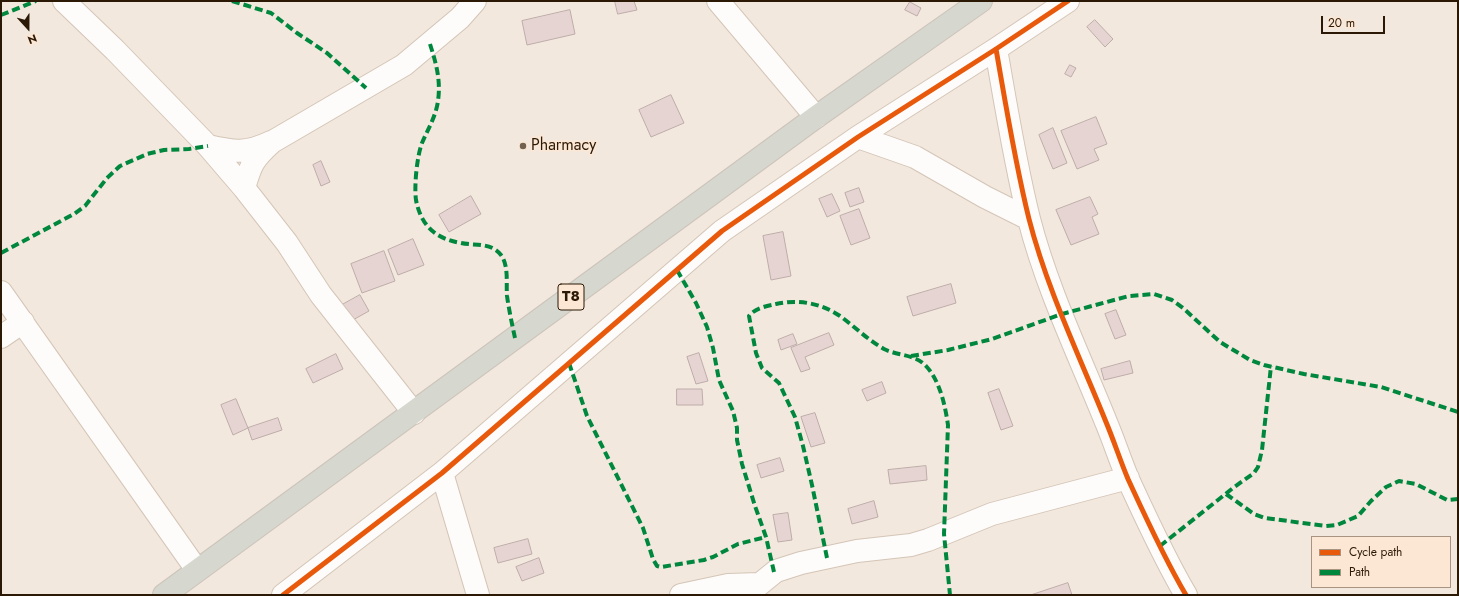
<!DOCTYPE html>
<html>
<head>
<meta charset="utf-8">
<style>
	body { margin:0 }
	#map { position:relative; width:1459px; height:596px; overflow:hidden; background:#f3e8dd; font-family:Jost,sans-serif }
	canvas { display:block }
	.frame { position:absolute; inset:0; border:2px solid #2b1805; pointer-events:none }
	.legend { position:absolute; left:1311px; top:536px; width:140px; height:52px; box-sizing:border-box; background:#fce7d4; border:1px solid #a89481; margin:0; padding:5px 7px; list-style:none; font-size:12px; color:#2b1805 }
	.legend li { display:flex; align-items:center; gap:8px; height:20px }
	.legend b { width:20px; border:1px solid #a89481 }
	.north { position:absolute; left:8px; top:8px; width:40px; height:40px; -webkit-text-stroke:3px #fce7d4; paint-order:stroke; rotate:159deg; font-size:11px; font-weight:700; line-height:16px; text-align:center; color:#2b1805 }
	.north::after { content:''; display:block; margin:auto; width:14px; height:18px; background:#2b1805; clip-path:polygon(50% 0,100% 100%,50% 72%,0 100%) }
	.scale { position:absolute; left:1321px; top:16px; width:64px; height:18px; box-sizing:border-box; border:2px solid #2b1805; border-top:0; padding-left:5px; font-size:12px; line-height:14px; white-space:nowrap; color:#2b1805; -webkit-text-stroke:3px #fce7d4; paint-order:stroke }
</style>
</head>
<body>
<div id="map">
<canvas width="1459" height="596"></canvas>
<div class="frame"></div>
<ul class="legend">
<li><b style="height:5px;background:#e8590c"></b>Cycle path</li>
<li><b style="height:5px;background:#00873e"></b>Path</li>
</ul>
<div class="north">N</div>
<div class="scale">20 m</div>
</div>
<script>
const ctx = document.querySelector('canvas').getContext('2d');
ctx.lineJoin = 'round';
function paint(path, color) { ctx.fillStyle = color; ctx.fill(path, 'evenodd'); }
function trace(path, color, width, dash) { ctx.strokeStyle = color; ctx.lineWidth = width; ctx.lineCap = dash ? 'butt' : 'round'; ctx.setLineDash(dash || []); ctx.stroke(path); }
function write(font, color, halo, rows, align = 'center') {
  ctx.font = font + ' Jost,sans-serif'; ctx.lineWidth = 3; ctx.setLineDash([]); ctx.textBaseline = 'middle'; ctx.strokeStyle = halo; ctx.fillStyle = color; for (const [text, x, y, turn = 0] of rows) {
    ctx.save(); ctx.translate(x, y); ctx.rotate((+turn || 0) * Math.PI / 180); ctx.textAlign = isNaN(turn) ? turn : align; if (halo) ctx.strokeText(text, 0, 0); ctx.fillText(text, 0, 0); ctx.restore();
  }
}
const building = new Path2D(`
	M615,1H634L637,10L618,14Z
	M910,2L921,8L917,16L905,10Z
	M570,10L575,34L527,45L522,21Z
	M1095,20L1113,39L1105,47L1087,27Z
	M1070,65L1076,68L1071,77L1065,74Z
	M671,95L684,123L651,137L639,110Z
	M1096,117L1107,144L1094,149L1099,160L1077,169L1061,131Z
	M1053,128L1067,163L1053,169L1039,135Z
	M321,161L330,182L321,186L313,165Z
	M859,188L864,202L850,207L845,193Z
	M832,194L840,211L827,217L819,199Z
	M471,196L481,214L449,232L439,215Z
	M1090,197L1098,214L1092,217L1099,234L1071,245L1056,210Z
	M859,209L870,238L851,245L840,216Z
	M783,232L791,276L771,280L763,236Z
	M413,239L424,265L398,275L388,250Z
	M384,251L395,281L362,293L351,264Z
	M951,284L956,303L913,316L907,297Z
	M360,295L369,311L351,321L342,305Z
	M1116,310L1126,335L1115,339L1105,314Z
	M829,333L834,345L805,357L810,369L801,372L791,348Z
	M793,334L797,344L781,350L778,340Z
	M699,353L708,381L696,384L687,357Z
	M336,354L343,369L313,383L306,369Z
	M1130,361L1133,373L1104,380L1101,369Z
	M882,382L886,393L867,401L862,390Z
	M677,389H702L703,405H677Z
	M999,389L1013,426L1001,430L988,393Z
	M236,399L248,428L233,435L221,405Z
	M815,413L825,443L811,447L801,417Z
	M278,418L282,430L252,440L248,428Z
	M780,458L784,471L761,478L757,465Z
	M926,466L927,480L890,484L888,470Z
	M874,501L878,517L852,524L848,509Z
	M788,513L792,540L778,542L773,515Z
	M528,539L532,554L498,563L494,548Z
	M539,558L544,573L522,581L516,567Z
	M1068,583L1072,595H1031Z`);
paint(building, '#e6d4d2');
trace(building, '#bdacaa', 1);
const minor = new Path2D(`
	M64,1L115,50L208,146L244,188L287,243L321,295L414,413
	M718,1L816,117
	M996,49C1006,106 1015,163 1029,219C1047,289 1079,355 1106,422C1114,441 1120,460 1128,479C1146,518 1164,558 1186,595
	M858,137L915,157L985,197L1029,219
	M208,146C234,152 246,154 271,142
	M244,188C251,164 253,159 272,142L404,65L460,18L475,1
	M1,292L197,570
	M1,337L23,322
	M442,473L478,595
	M283,595L442,473L722,231L858,137L996,49L1068,1
	M681,595L728,585L759,584
	M752,595L755,588L776,571L801,563L857,551L911,545L928,540L992,514L1128,478`);
const trunk = new Path2D(`
	M164,595L816,117L981,1`);
trace(minor, '#d4c5b7', 24);
trace(trunk, '#ccc4bc', 24);
trace(minor, '#fdfcfa', 22);
trace(trunk, '#d6d7ce', 22);
trace(new Path2D(`
	M232,1L271,13L297,33L327,53L366,88
	M1,15L36,1
	M430,44C436,63 441,80 438,101C436,116 428,129 422,143C417,156 414,186 416,200C421,226 436,239 461,243C475,246 491,242 501,255C509,266 506,283 507,296C509,310 512,324 515,338
	M1,253L74,214L85,206L107,178L120,166L147,154L164,150L189,149L208,146
	M677,270L696,303L707,327L713,348L719,380L733,411L737,428V440L742,464L755,506L766,537L774,572
	M911,356L948,350L992,339L1062,314L1129,296L1154,294L1172,300L1183,308L1220,342L1250,360L1264,365L1304,374L1381,387L1458,412
	M569,363L587,416L643,528L653,559L657,566L661,567L704,560L713,557L738,544L766,537
	M1226,494L1254,514L1265,518L1326,526L1337,525L1358,516L1371,501L1386,487L1399,481L1416,484L1447,500L1458,499
	M1160,546L1233,488L1254,473L1258,467L1262,450L1271,366
	M827,558L812,485L803,446L795,417L779,383L762,368L756,353L749,316C755,308 767,306 776,304C798,299 821,303 840,316C855,327 868,340 884,349C898,356 915,354 926,366C940,381 945,405 948,425L944,534L950,595`), '#00873e', 4, [8, 4]);
trace(new Path2D(`
	M996,49C1006,106 1015,163 1029,219C1047,289 1079,355 1106,422C1114,441 1120,460 1128,479C1146,518 1164,558 1186,595
	M283,595L442,473L722,231L858,137L996,49L1068,1`), '#e8590c', 5);
for (const [x, y, r, color] of [
	[523,146,4,"#716151"]
]) { const dot = new Path2D(); dot.arc(x, y, r, 0, 2 * Math.PI); ctx.fillStyle = color; ctx.fill(dot); trace(dot, '#fce7d4', 1.5); }
for (const [x, y, w] of [
	[571,297,26]
]) { const box = new Path2D(); box.roundRect(x - w / 2, y - 13, w, 26, 3); ctx.fillStyle = '#fce7d4'; ctx.fill(box); trace(box, '#2b1805', 1); }
write('bold 15px', '#2b1805', null, [
	["T8",571,297]
]);
write('16px', '#2b1805', '#fce7d4', [
	["Pharmacy",531,146]
], 'left');
</script>
</body>
</html>
